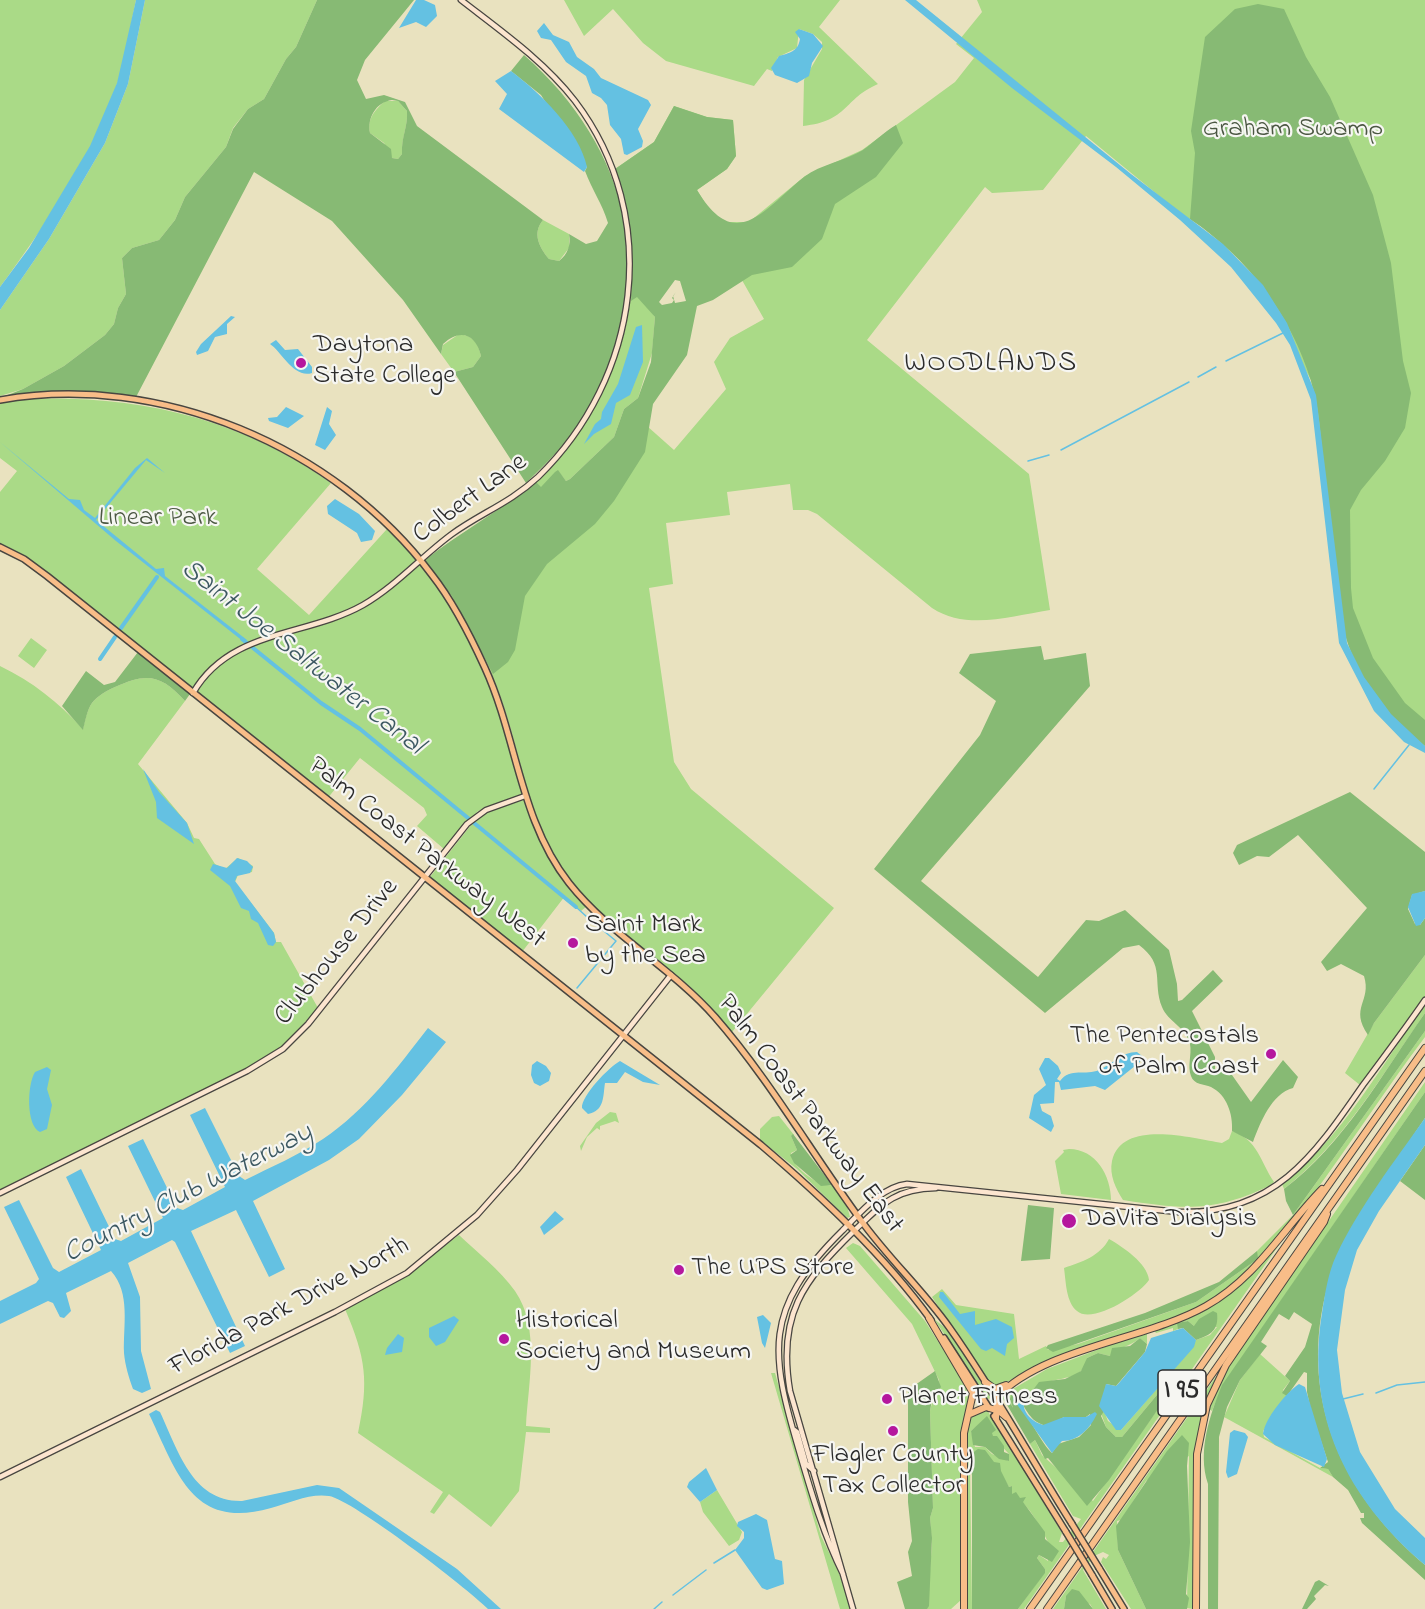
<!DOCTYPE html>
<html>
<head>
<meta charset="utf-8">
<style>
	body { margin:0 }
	canvas { display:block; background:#e9e2bf }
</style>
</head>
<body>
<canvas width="1425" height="1609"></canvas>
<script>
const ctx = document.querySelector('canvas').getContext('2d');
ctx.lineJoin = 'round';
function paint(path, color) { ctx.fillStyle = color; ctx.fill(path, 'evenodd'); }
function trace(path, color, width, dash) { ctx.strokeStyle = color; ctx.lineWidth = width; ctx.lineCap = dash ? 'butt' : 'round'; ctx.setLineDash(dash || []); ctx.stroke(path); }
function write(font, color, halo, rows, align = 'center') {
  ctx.font = font + ' "Indie Flower",sans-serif'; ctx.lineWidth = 4.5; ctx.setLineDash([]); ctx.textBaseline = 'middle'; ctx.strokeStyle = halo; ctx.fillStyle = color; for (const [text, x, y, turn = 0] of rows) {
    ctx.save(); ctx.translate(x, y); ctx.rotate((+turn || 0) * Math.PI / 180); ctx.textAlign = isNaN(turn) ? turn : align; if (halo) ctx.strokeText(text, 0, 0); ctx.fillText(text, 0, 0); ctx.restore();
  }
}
paint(new Path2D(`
	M0,0H136C130,27 126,54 118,81C97,150 43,229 0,287Z
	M145,0H317L296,47L286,59L264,99L248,109L233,128L226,147L185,197L175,220L159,240L132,248L122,258L126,294L118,308L114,324L105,335L64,366L23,389L0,396V310L49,239L105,143L128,84Z
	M564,0H840L819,27L878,84C843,99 849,121 803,126L804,80L822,49V42L813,34L799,29L797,48L778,57L772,71L767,69L754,86L666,61L643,43L613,9L584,36Z
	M977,0H1425V746C1393,720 1370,688 1351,652L1311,380L1248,267L1204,228L1180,213L1086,136L1043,190L992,193L985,187L867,340L1029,474L1050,610C1011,616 967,631 932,608L817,514L808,510H793L790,484L727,492L730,515L666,523L673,584L649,588L674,762L691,789L834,908L732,1032C716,1014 700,995 682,980C638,943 587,911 557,862C533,822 524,777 512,733C495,672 467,609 424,561C460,532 502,513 536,482C620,407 658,276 615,169L654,142L674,106L707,117L733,120L736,156L727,169L697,190L710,211L725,222H749L805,176L862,150L955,82L974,58L956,44L982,12ZM734,266L764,319L730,338L714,362L726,389L674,450L638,418L556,503L558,471L566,481L570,479L614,437L624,409L638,398L652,353L655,317L647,305L671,274Z
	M385,101H398L407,111C408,128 401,137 402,154L398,159L392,158L384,143L370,133C367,118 375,110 385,101Z
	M543,220L569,234V248L559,261L549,259C539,247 532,233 543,220Z
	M459,334C473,336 478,342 481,356L473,367L454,372L441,354L443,345Z
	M24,399C137,395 238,417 331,483L257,569L309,615L387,529C410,551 432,575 449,602C487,660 504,730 524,795L478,811L444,849L417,826L427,815L424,808L360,758L327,799L34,563L0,544V492L17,471L0,458V402Z
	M31,638L47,650L34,668L18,656Z
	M0,666C33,682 58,702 83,729C85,721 87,710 92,703C97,696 108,690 115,687C148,672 161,675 185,701L138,764L187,823L194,838L199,839L215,864L225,869L238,858L253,866L252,872L238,875L235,882L274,933L276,942H281L318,1008L286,1043L258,1063L0,1190Z
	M524,800L543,846L587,906L581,911L565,896L522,952L430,877L475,820L487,812Z
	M1425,955V997L1360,1085L1345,1073L1374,1023Z
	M1425,1004V1013C1382,1075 1343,1143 1284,1189L1282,1184C1340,1141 1383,1063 1425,1004Z
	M1425,1031V1037C1385,1090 1349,1146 1309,1200C1281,1236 1252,1276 1212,1300C1146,1339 1067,1344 1002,1385L995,1386L988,1381L932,1297L942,1289L956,1305L1014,1314L1019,1359L1046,1346L1048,1350L1078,1344L1196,1302L1255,1261L1257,1251L1293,1215Z
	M1425,1082V1092L1223,1385L1212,1411L1209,1409L1227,1368Z
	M610,1112L616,1113L619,1123L615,1121L600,1126V1130L597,1128L587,1137L581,1151L580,1146L596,1123Z
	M779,1116L794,1135L791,1136L797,1150L791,1153C791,1166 819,1188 832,1185L847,1206L850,1217L847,1218L797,1169L760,1140V1129L772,1117Z
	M1232,1131C1258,1140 1260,1161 1274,1182L1269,1186C1213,1213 1182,1209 1123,1200C1116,1189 1109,1175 1112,1161C1122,1118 1194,1139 1222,1143L1229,1139Z
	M1069,1149C1096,1149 1111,1176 1111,1200L1061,1194L1055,1161L1064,1152L1063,1150Z
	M459,1235C477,1252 500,1270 515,1291C541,1328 528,1384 526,1426L550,1428V1433L526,1432L519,1491L491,1527L449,1494L434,1514L430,1512L443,1492L358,1433C369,1381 366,1358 345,1309L407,1274Z
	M1109,1239C1123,1247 1147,1263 1149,1280C1140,1294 1092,1325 1077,1311C1066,1302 1066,1282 1064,1268C1082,1262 1100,1256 1109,1239Z
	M1281,1242L1024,1609H1018L1045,1572V1569L1037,1558L1039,1555L1048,1561C1048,1556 1050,1546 1048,1542C1040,1526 1028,1503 1012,1494V1486L1009,1487L994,1462L970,1464L972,1609H965L967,1429L970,1417L981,1409L987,1410L1062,1533L1059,1542H1063L1081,1519L1073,1516L1030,1444L1035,1440L1042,1455L1093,1501L1181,1376L1171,1378L1122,1437H1116L1106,1427L1101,1413L1104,1411L1108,1421L1121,1430L1181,1361L1196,1340L1210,1335L1217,1327L1194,1326L1188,1321L1178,1323V1329L1173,1331V1328L1156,1333L1154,1330L1225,1296L1254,1273ZM985,1419L993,1437L1009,1454V1461L992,1454L985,1447H975L971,1431Z
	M853,1243L860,1246L925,1321L965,1384L970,1406L961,1430V1600L951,1609H927L932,1544L930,1518L933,1508L930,1411C932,1399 941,1392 939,1380L912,1324L846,1248Z
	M934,1319L948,1330L991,1398L988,1399Z
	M1147,1331V1344L1140,1338C1130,1347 1118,1347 1110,1356L1098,1353L1087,1358C1083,1389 1042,1369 1026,1399L1011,1402L1013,1409L1008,1399L1004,1398V1401L1001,1396L1047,1369Z
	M1260,1354L1290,1381L1283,1390L1287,1396L1263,1431L1264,1437L1320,1468L1328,1469L1333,1477L1224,1417L1240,1380Z
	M771,1373H775L821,1536L839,1573L851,1609H840Z
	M1217,1375L1200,1427L1193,1609L1187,1608L1189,1456L1146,1481L1121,1520L1117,1521L1118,1550L1146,1609H1131L1101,1562L1103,1557L1106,1559L1109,1555L1103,1552L1094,1556L1083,1570L1106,1609H1093L1090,1604L1066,1596L1064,1609H1053Z
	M717,1490L742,1532L739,1540L729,1546L703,1512L700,1502Z`), '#aada87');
paint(new Path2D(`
	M317,0H414L365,60L357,80L366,99L384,95L405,102L417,126L543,220C532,233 539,247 549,259L559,261C568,254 571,245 569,234L586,244L597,241L608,223C602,203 592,190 585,171L587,167L541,95L511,71L524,55C630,148 662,280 591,407C574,436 550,460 526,483L454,372L473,367L481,356C476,334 460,328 443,344L441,354L403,300L332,221L254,172L135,399L94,393L0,398L23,389L64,366L105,335L114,324L118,308L126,294L122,258L132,248L159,240L175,220L185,197L226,147L233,129L248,109L264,99L286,59L296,47ZM392,100L398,101L407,111C408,128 401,136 402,154L398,159L392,158L391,149L370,133C367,118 376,102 392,100Z
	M1258,4L1284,9L1306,57L1330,97L1373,195L1391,263L1403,361L1411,393L1405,428L1385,461L1361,490L1350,510L1351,588L1353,608L1373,658L1405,703L1425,720V746C1387,718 1350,669 1342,621C1336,569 1330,518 1324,466C1320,437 1320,409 1311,381C1291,315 1247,257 1190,219L1195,153L1191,131L1205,37L1235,9Z
	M674,106L707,117L733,120L736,156L727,169L697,190C736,255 764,209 804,177C821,164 845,161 863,150C874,142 884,132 896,125L903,143L876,177L835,204L822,239L792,267L752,275L713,300L697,306L687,355L653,404L645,452L614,501L595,524L547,564L525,596L515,650L508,662L493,674L452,596L424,561C460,532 500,511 536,482L541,487L555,472L558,470L566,481L570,479L614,437L624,409L638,398L651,362L655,317L637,297L631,301C634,257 632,211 615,169L654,142ZM675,280L680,281L686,301L675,303L673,296L676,292L672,298L674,300L672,303L662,305L659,302Z
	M1041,646L1044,660L1086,653L1090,686L921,881L1038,977L1086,920L1099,921L1125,910L1169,950L1177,984L1178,1001L1182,1000L1213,970L1223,981L1192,1011L1215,1057V1069L1232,1075L1251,1102L1283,1060L1298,1077L1293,1088C1272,1093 1260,1123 1253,1142L1232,1131C1233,1114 1227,1095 1211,1087C1204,1084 1194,1085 1191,1076C1187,1066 1192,1055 1190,1044C1186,1027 1168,1022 1162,1007C1152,982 1166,965 1139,945L1123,948L1045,1013L874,869L980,735L996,701L959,673L970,654Z
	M138,652L190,694L185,701C161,675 148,672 115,687C108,690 97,696 92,703C87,710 85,722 83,730L62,706L86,671L104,685L115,682Z
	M1350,792L1425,852V891L1412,895L1408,909L1415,924L1420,925L1425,918V955L1374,1023L1368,1035C1349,1007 1372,1002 1364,976L1341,964L1327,971L1321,962L1367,908L1298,835L1269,857L1257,856L1239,865L1233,853L1237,845Z
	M1425,1013V1031L1293,1215L1286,1201L1284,1189C1344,1144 1382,1074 1425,1013Z
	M1425,1092V1118C1397,1157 1376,1202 1353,1244C1344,1260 1329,1278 1325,1296C1300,1402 1344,1496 1425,1565V1580L1362,1523L1360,1518H1364V1513H1361L1348,1490L1333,1477L1328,1469L1320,1468L1328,1462L1311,1411L1307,1392V1373L1304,1372L1287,1396L1282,1393L1290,1381L1285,1376L1305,1347L1312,1324L1294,1312L1289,1320L1279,1314L1261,1342L1267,1346L1240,1380L1227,1407L1219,1437L1218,1609H1208V1484C1197,1451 1210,1415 1222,1385Z
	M793,1134L832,1185L821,1186L794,1163L790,1155L797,1150L791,1136Z
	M1425,1145V1200L1400,1181Z
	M1028,1205L1054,1208L1050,1259L1021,1261Z
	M1257,1251L1258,1258L1255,1261L1196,1302L1053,1352L1046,1348L1048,1345L1145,1313L1219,1282Z
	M1213,1311L1217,1313C1219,1330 1211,1335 1196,1340L1183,1328L1178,1329L1177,1323L1188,1321L1194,1326L1199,1319Z
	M1140,1338L1147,1344L1145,1352L1116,1386L1106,1384L1104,1411L1101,1416L1106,1427L1116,1437H1122L1171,1378L1178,1372L1183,1373L1109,1480L1087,1506L1048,1458L1045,1459L1035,1440L1030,1444L1003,1398L1008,1399L1013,1408L1010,1399L1012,1394L1026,1399L1039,1382L1065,1379L1081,1371L1087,1358L1098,1353L1110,1356L1112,1348L1130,1346ZM1017,1396C1027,1409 1029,1422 1047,1426L1064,1417H1086L1090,1414L1091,1425L1079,1437L1058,1444L1052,1453C1043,1446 1023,1408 1017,1396Z
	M935,1371L941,1387L932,1400L930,1411L933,1508L930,1518L932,1538L929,1606L927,1609H905L897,1582L912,1576L908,1552L912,1541L908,1502V1390Z
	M987,1416L996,1430L992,1433L993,1436H997L1004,1446V1452L1009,1454V1461L999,1459L985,1447L973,1445L971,1431Z
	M1182,1435L1189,1443L1187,1466L1190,1542L1186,1594L1189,1598L1187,1609H1146L1118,1550L1116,1526L1167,1451Z
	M978,1449L985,1450L994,1462L1000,1463L1001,1471L1009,1487L1012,1486V1494L1016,1492L1020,1498L1026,1497L1023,1502L1045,1532V1539L1059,1551L1052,1562L1039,1555L1037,1558L1045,1569V1573L1018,1609H972V1475C970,1463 965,1457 978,1449Z
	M1319,1580L1329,1586L1325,1585L1314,1596L1316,1599L1307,1609H1302L1315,1582Z
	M1072,1589L1079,1591L1093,1609H1064L1066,1596Z`), '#87ba74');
paint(new Path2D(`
	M136,0H145L128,84L105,143L49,239L0,310V287L29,248L90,146L117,83Z
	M416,0H424L435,5L437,16L426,27L416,22L399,28Z
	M905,0H916L1131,174L1223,244L1263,285L1287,323L1316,395L1347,643L1364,677L1391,714L1425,746V753L1404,742L1374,711L1339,643L1311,400L1290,345L1276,323L1231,267L1180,220L1116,167L1012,88Z
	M544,23L553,35L569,42L577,57L594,69L601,78L648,100L651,105L638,129L643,141L642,147L627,155L624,154L621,139L610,125L607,105L601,98L592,93L586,76L566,62L551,40L541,38L537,31Z
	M799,29L813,34L823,46L812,63L809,76L797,83L775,75L771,68L779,56C789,53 798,52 800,39L795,32Z
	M511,71C540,93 579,130 587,167L584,172L499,109L507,94L495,81Z
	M231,316L235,317L227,324V334L215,337L208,351L197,355L196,352L201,344Z
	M642,325L643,362L630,395L616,403L611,424L594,434L584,444L595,424L601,419L602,412L618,384L636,327Z
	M276,340L285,350L298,349L312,367V373C294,379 281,351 270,344Z
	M286,407L304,416L288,428L269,421L268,418L277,417Z
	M327,407L332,411L329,424L336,435L325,450L315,445Z
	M0,442L69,499L80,500L84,510L95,518L135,468L147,458L165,473L146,460L96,520L156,569L164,568L165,576L247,640L244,642L116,541Z
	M335,499L359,514L375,531L372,540L361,542L357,533L328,514L327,506Z
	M143,769L159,792L187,823L194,844L157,818L156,802Z
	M237,858L247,861L253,867L250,873L237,876L235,881L274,933L276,942L273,946L268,945L258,923L251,919L249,911L241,908L230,886L210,870L213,864L227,868Z
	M1425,891V918L1420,925L1416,926L1408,907L1412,894Z
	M428,1028L446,1042L402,1095L359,1139L329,1160L253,1201L285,1269L269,1277L236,1210L191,1231L245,1346L230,1353L175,1242L172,1240L128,1263L140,1297L141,1351L151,1389L142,1393L133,1389C129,1378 125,1365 124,1353C123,1326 131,1293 111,1271L66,1293L71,1311L64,1318L60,1317L53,1303L48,1301L0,1324V1301L36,1283L39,1279L4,1207L19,1200L53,1268L59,1272L101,1250L66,1177L81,1169L115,1239L121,1241L163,1218L128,1146L143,1139L177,1208L183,1210L225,1187L190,1115L205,1108L239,1176L245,1180C271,1167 299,1155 323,1139C366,1110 397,1068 428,1028Z
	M1137,1052L1142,1056L1140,1062L1105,1090L1095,1086L1061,1090L1059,1082H1055L1054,1103L1040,1104L1042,1111L1051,1116L1054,1126L1051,1132L1029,1118L1034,1095L1046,1085L1039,1069L1045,1058H1049L1058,1066L1061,1073L1057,1079L1060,1081C1070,1067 1086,1076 1099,1070C1113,1064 1121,1052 1137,1052Z
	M537,1061L546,1066L551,1073L549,1081L540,1086L534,1083L531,1075L532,1065Z
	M620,1061L660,1085L643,1082L625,1072L617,1083H605C603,1095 605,1111 588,1114L582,1108C581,1096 609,1067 620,1061Z
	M47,1067L51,1070L47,1089L52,1105L47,1129L40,1132C26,1126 27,1085 35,1072Z
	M1425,1118V1145L1379,1211L1357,1250L1345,1290L1337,1350L1342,1393L1360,1452L1395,1509L1425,1538V1565C1347,1499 1305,1415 1322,1313C1325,1294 1328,1273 1336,1256C1359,1207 1394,1162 1425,1118Z
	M555,1211L564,1219L544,1235L540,1227Z
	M940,1292H943L960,1314L975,1311V1325L996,1319L1012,1327L1014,1338L1007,1344L1005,1356L992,1348L986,1351L981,1349L939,1297Z
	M763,1315L771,1323L765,1348L762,1343L757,1317Z
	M454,1316L459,1320L445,1342L436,1346L429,1337V1328Z
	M1183,1328L1196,1340L1194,1347L1121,1430H1116L1099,1406L1106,1384L1116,1386L1119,1383L1145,1352L1151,1338Z
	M398,1334L404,1338L402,1352L385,1355L387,1348Z
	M1299,1384L1305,1387L1327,1459L1324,1467L1275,1445L1263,1434C1265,1418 1286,1393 1299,1384Z
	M1015,1395L1024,1402C1022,1413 1033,1422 1043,1425L1064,1417H1086L1095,1412L1097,1414C1090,1428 1079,1441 1062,1441L1052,1453L1013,1399Z
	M156,1410L160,1412C178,1450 192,1502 242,1501L317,1485L339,1488L457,1569L501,1609H488C467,1588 353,1500 329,1496C310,1493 289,1503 271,1508C192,1531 177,1472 149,1414Z
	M1234,1430L1245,1433L1248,1437L1237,1474L1228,1478L1226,1472L1230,1433Z
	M706,1468L717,1490L700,1502L687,1487L689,1482Z
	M756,1514L767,1520L775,1559L782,1561L784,1584L767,1590L762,1588L735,1550L744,1538V1532L737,1526L738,1522Z`), '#64c1e2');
trace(new Path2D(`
	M1226,361L1283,333
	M1198,377L1216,367
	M1061,450L1189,382
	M1028,461L1049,455
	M1374,789L1409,745
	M576,907L587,917
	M577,988L616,941L593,922
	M1376,1393L1397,1385L1425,1382
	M1343,1399L1363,1394
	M714,1563L735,1550
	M673,1595L706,1570
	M654,1609L662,1602`), '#64c1e2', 1.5);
trace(new Path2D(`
	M121,628L157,577
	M242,639L321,703L360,729L576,907
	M100,659L115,637`), '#64c1e2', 4);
const secondary = new Path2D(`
	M193,693C230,629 306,637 363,605C396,586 422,556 452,534C481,513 510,503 538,477C640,378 663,217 575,101C544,61 501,31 461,0
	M0,1193L247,1071L283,1049L308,1024L467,824L486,810L525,796
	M793,1429L797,1432L806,1464L814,1471
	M0,1477L335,1312L407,1273L477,1215L517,1170L671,975
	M843,1574C824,1536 812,1495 800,1454C770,1353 762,1310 842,1231C860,1213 881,1187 907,1184L1178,1212C1274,1215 1314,1156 1363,1085C1384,1057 1405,1029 1425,1000
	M853,1609L790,1391C777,1315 803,1281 854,1231C883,1203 895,1189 936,1188`);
const primary = new Path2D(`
	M0,400C160,372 335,446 432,575C454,603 470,635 485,668C517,738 520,821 569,883C610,935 671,967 715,1017C769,1079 811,1152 860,1219C887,1257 922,1289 949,1327C994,1390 1031,1459 1072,1524
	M0,547L24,559L47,576L761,1145C822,1197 884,1255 931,1320
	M944,1338L989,1408
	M994,1416L1066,1532
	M1099,1568L1124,1609
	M1092,1575L1112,1609`);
const highway = new Path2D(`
	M929,1318L973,1393L964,1433V1609
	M985,1382L995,1389L1006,1385
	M970,1414L986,1407L999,1411L1006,1417
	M996,1418L997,1397C1045,1347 1146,1340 1206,1306C1257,1277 1282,1230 1322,1189
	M1030,1609L1425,1048
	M1047,1609L1425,1071
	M1196,1609L1197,1454L1207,1405L1226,1365L1324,1222L1327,1214`);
trace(secondary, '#484641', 7);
trace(primary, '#484641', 8);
trace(highway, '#484641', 8);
trace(secondary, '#fce5cf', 4.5);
trace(primary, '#f8bd88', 5);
trace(highway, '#f8bd88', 6);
const primaryBridge = new Path2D(`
	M1072,1524L1099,1568
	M1066,1532L1092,1575`);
trace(primaryBridge, '#484641', 8, []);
trace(primaryBridge, '#f8bd88', 5);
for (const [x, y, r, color] of [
	[301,363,6,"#b5179e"],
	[573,943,6,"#b5179e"],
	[1271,1054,6,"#b5179e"],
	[1069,1221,8,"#b5179e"],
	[679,1270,6,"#b5179e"],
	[504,1339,6,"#b5179e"],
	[887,1399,6,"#b5179e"],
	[893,1431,6,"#b5179e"]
]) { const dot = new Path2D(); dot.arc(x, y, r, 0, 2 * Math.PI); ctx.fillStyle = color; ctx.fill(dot); trace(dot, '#f6f6f2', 2); }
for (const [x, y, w] of [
	[1182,1393,48]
]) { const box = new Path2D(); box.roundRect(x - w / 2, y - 23, w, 46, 4.5); ctx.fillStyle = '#f6f6f2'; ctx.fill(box); trace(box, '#2b2b2b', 1.5); }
write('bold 26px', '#2b2b2b', null, [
	["I 95",1182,1393]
]);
write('27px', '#4b5742', '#f6f6f2', [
	["Graham Swamp",1293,131],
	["Linear Park",158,520]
]);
write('27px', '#2b2b2b', '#f6f6f2', [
	["Daytona",313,347],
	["State College",313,378],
	["Saint Mark",585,927],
	["by the Sea",585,958],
	["The Pentecostals",1259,1038,"right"],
	["of Palm Coast",1259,1069,"right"],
	["DaVita Dialysis",1082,1221],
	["The UPS Store",691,1270],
	["Historical",516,1323],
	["Society and Museum",516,1354],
	["Planet Fitness",899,1399],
	["Flagler County",893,1457,"center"],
	["Tax Collector",893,1488,"center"]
], 'left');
write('27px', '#2b2b2b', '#f6f6f2', [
	["Colbert Lane",471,500,-36],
	["Palm Coast Parkway West",426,854,38],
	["Clubhouse Drive",338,953,-51],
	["Palm Coast Parkway East",809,1115,53],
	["Florida Park Drive North",290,1308,-28]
]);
ctx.letterSpacing = '1.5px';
write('28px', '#2b2b2b', '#f6f6f2', [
	["WOODLANDS",991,365]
]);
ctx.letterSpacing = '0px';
write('italic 28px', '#3c5862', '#f6f6f2', [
	["Saint Joe Saltwater Canal",301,659,38],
	["Country Club Waterway",189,1195,-27]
]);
</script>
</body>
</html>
